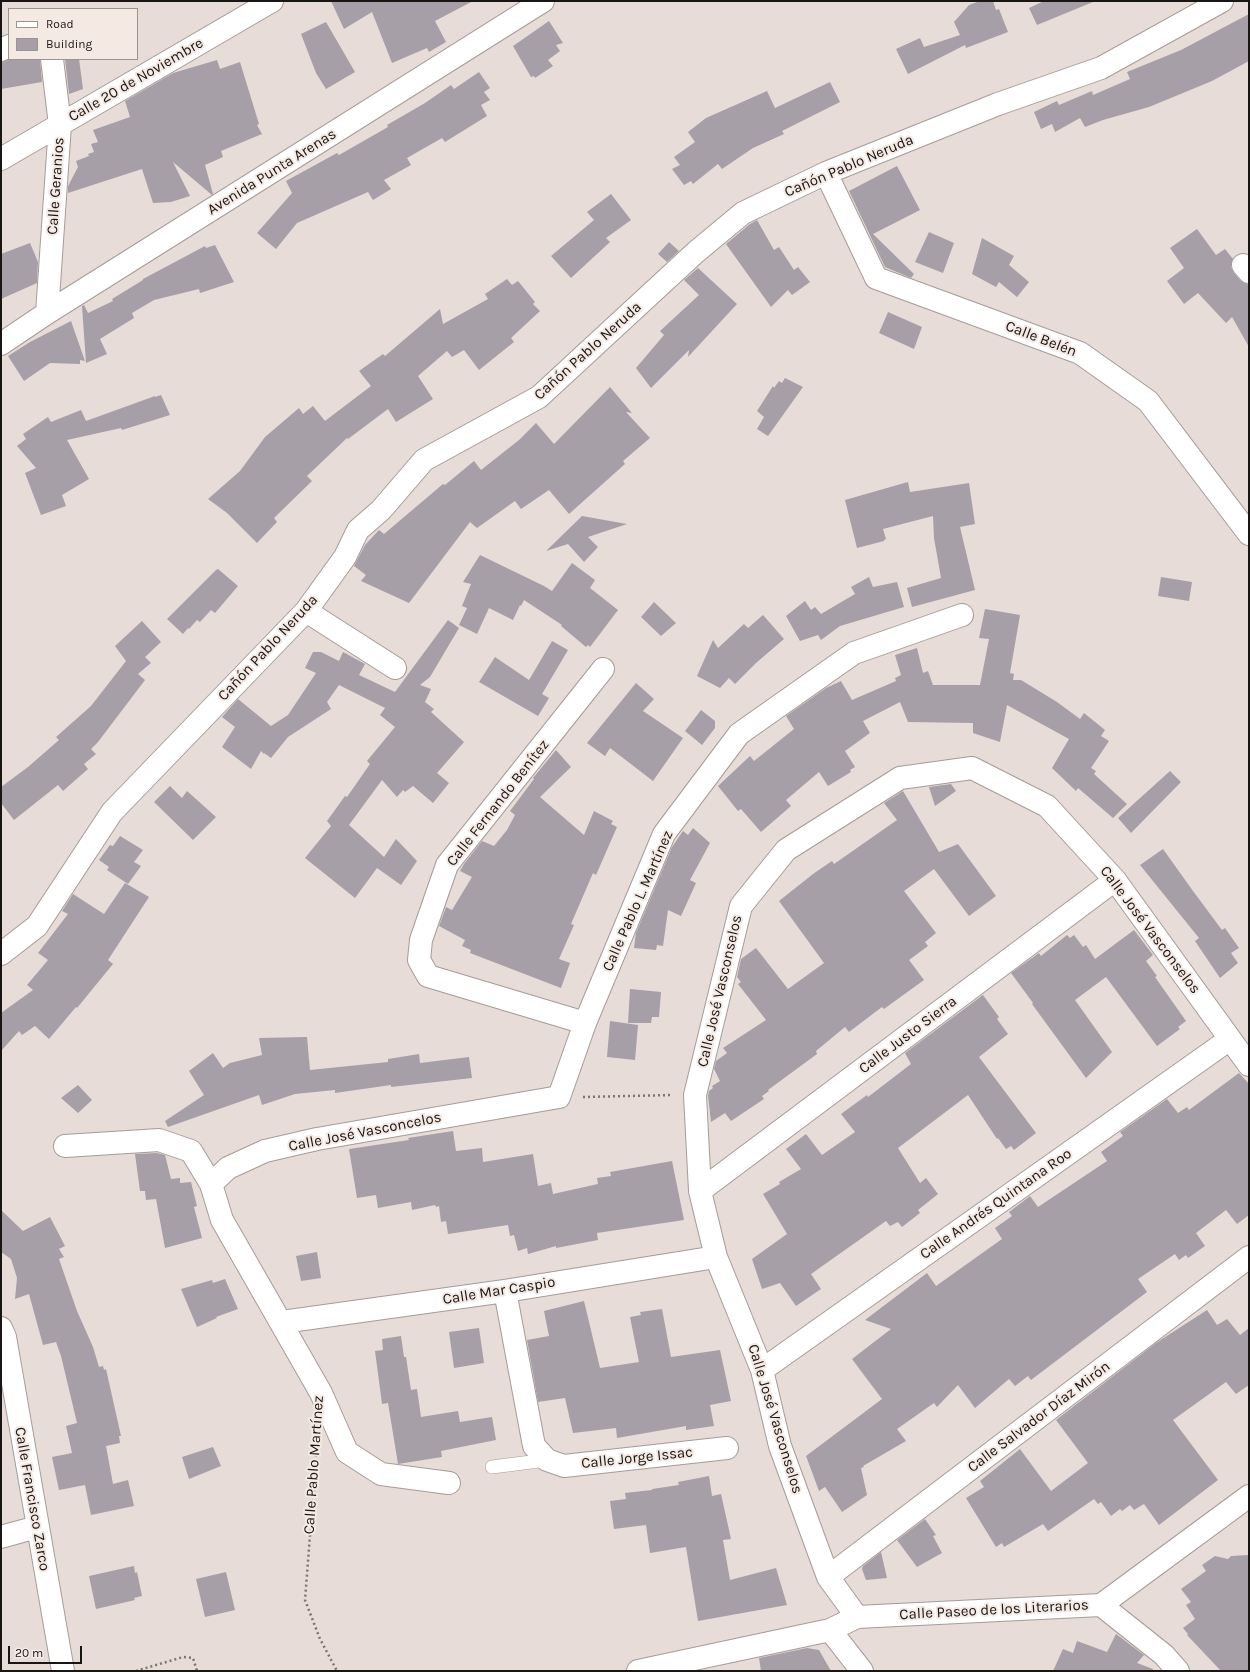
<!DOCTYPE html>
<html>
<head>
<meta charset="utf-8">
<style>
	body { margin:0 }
	#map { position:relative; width:1250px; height:1672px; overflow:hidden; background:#e7dcd7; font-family:Karla,sans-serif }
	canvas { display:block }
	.frame { position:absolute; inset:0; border:2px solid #191513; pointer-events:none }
	.legend { position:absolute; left:8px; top:8px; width:130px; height:52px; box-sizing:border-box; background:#f5e9e4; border:1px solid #9d9490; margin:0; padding:5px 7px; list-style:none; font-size:12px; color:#191513 }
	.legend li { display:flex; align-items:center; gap:8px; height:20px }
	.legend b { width:20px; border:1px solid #9d9490 }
	.scale { position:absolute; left:8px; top:1646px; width:74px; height:18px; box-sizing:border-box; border:2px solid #191513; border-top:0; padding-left:5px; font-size:12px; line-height:14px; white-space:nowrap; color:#191513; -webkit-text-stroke:3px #f5e9e4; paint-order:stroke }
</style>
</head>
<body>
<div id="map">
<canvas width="1250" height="1672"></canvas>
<div class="frame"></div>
<ul class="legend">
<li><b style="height:5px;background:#fff"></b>Road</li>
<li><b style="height:11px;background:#a69fa7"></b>Building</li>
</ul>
<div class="scale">20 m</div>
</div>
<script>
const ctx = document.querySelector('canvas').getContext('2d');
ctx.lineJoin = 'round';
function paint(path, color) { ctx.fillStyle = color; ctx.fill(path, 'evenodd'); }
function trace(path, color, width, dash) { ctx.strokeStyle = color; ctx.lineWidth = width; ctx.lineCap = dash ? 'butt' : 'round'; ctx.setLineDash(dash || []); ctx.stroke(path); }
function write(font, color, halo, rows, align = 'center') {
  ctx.font = font + ' Karla,sans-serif'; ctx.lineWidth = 4; ctx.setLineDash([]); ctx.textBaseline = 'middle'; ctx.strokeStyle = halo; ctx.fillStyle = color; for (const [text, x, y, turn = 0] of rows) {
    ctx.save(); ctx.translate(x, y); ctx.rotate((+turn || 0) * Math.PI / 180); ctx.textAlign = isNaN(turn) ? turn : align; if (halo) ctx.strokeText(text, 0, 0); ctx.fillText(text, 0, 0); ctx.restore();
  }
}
paint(new Path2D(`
	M331,1H473L435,21L446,42L429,52L427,48L392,63L372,12L344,29Z
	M980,1H993L996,10L999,9L1008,32L966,48L965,45L908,74L896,49L920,38L924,47L960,35L954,22L969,5Z
	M1044,1H1093V2L1037,25L1029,8Z
	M1249,14V61L1212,81L1149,107L1103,120L1085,127L1080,118L1055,132L1052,124L1041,129L1034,112L1057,101L1059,105L1092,91L1093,95L1130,79L1127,72L1181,50Z
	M549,21L563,43L556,45L560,51L548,60L553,66L535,78L534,76L531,77L513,46Z
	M326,22L355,72L326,89L316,73L301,34Z
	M11,59H40L42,82L1,89V62Z
	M65,59H79L83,89L69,94Z
	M217,60L220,69L240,62L259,124L257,125L262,134L221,151L223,157L205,165L213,194L212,195L173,162L190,196L171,202L153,203L142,169L68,193V186L78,167L76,161L89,156L88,154L94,152L91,144L98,142L93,130L130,117L125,101L173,73Z
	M479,72L490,88L484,92L490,100L481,105L487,116L445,142L442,138L407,158L411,165L384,180L391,189L373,200L368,192L297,223L276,249L257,233L292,193L286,181L337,153L339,155L388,127L387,125L425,103L451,85L454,89Z
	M830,82L840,102L782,131L784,134L753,148L722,169L718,164L693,184L691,181L684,185L672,169L680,165L674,157L695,142L688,132L706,118L767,91L775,108Z
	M897,166L920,210L873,234L914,274L911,278L885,267L849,191Z
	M611,194L631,220L606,238L610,242L571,278L551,256L594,220L587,212Z
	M757,220L774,250L779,247L794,270L798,267L810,282L792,295L788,290L771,307L726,244L750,224Z
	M1197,229L1216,255L1225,249L1233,259L1231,267L1234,273L1240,280L1249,285V347L1232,317L1226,323L1198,293L1184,304L1167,281L1184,268L1170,248Z
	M929,232L954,243L943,273L915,262Z
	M982,238L1014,256L1009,265L1029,282L1017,297L999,282L996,287L972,274Z
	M669,242L679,251L667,262L658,254Z
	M30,243L38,262L37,283L1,299V254Z
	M215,245L234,282L200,293L199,289L154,300L132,313L134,318L100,339L107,354L86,363L82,306L84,305L88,313L113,301L112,299L143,280V279L205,246L206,248Z
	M698,268L737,304L688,357L689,350L651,388L636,368L664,335L660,331L699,295L684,280Z
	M507,279L512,285L518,281L535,302L533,304L540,311L511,338L514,342L479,370L464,350L452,357L447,351L418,376L433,399L396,422L388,409L348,439L347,438L307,476L312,481L274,518L277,522L257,543L227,513L208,499L240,471L265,437L299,408L303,414L313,406L325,421L371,386L359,371L383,354L385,356L440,309L443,324L488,299L485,294Z
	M888,312L922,327L914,349L879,333Z
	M71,321L85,361L80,360V364L50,363L24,381L8,356L30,342Z
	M785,378L803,387L768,436L757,429L764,417L757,411L773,386L774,388L779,381L782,383Z
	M610,387L632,413L626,412L650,438L623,461L625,464L569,514L549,490L521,509L515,501L477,528L470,522L409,603L361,581L366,575L354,566L365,545L379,530L384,534L443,484L445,485L474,461L481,470L519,440L536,423L554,444Z
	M161,395L170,415L122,430L121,428L67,440L89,479L62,495L66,506L41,515L25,473L36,468L17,446L26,439L23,434L48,417L51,422L81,410L86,421L155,396V397Z
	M908,482L910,492L969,483L975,524L960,527L975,590L912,607L907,588L941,578L934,538L933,516L883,529L886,539L884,540V541L857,548L845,500Z
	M582,516L627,524L588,537L598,547L584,562L568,544L546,551Z
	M480,555L544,586L552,591L572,563L595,580L590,588L618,610L590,647L588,645L586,647L561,626L562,625L524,600L521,606L520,605L513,620L489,608L477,634L459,625L467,608L462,606L471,584L463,582Z
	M218,569L238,586L215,613L211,610L200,622L197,620L189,629L188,628L183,634L167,619L216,570Z
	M869,577L873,587L897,582L904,607L840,626L821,640L818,635L800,641L786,616L805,601L811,610L815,607L821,614L855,594L851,587Z
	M1161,577L1192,582L1189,601L1158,596Z
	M654,602L676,623L661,636L641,617Z
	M985,609L1020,615L1010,673L1014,674L1013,680H1021L1057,702L1080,719L1084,713L1105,730L1101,736L1109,741L1091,768L1096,771L1094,774L1127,804L1113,818L1078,788L1076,791L1052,768L1069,739L1007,705L1000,742L973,733V723L908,722L900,702L863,721L870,733L845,751L855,767L850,770L851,772L828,786L819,772L786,800L791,806L761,832L741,809L738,811L718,786L750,756L754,761L794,729L786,716L826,688L841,681L852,700L896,681L895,678L901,675L895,655L917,648L923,673L928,671L933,685H980L989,639L979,638Z
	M763,615L784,639L756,663L735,684L729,678L720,688L697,676L713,640L718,648L744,624L748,628Z
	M448,620L459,628L430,677L420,685L431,689L425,702L434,709L431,712L464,742L437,773L449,783L433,803L413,786L405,792L403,790L397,797L382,780L349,825L384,857L396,839L417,861L401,885L377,868L355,898L305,858L331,826L327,821L345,796L347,797L370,764L367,761L395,727L380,715L385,708L339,685L327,702L331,709L288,737L271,758L264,753L263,754V753L261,751L251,769L222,747L235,727L222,717L238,699L271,726L288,715L316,673L305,668L313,652H321L339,661L343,652L365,664L359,675L395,692Z
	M142,621L161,642L145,657L151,663L138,674L145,680L98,742L91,749L96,754L84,764L88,769L63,791L58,785L14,820L1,803V787L28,767L59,740L56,737L91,706L126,661L115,646Z
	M552,641L568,650L542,694L549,698L538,716L479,682L495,657L529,680Z
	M636,683L654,699L643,711L683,738L653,781L610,748L605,756L587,743Z
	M701,710L715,721V728L702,745L685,731Z
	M556,750L571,767L540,797L584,835L594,811L613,821L611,824L617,827L596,875L593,873L571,924L574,925L559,959L570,963L561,988L470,953L471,950L462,946L465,940L439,926L446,907L452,910L472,877L460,871L464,864L482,841L494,846L507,830L515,815L510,811L534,779L533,778Z
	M1170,771L1181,782L1131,833L1118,818Z
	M951,784L956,791L935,806L929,787Z
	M170,786L182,798L187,791L216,817L193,840L154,802Z
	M903,791L939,852L958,844L996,896L969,916L934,869L904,891L936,933L925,942L928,946L909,960L924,980L884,1009L882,1007L849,1032L845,1027L816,1051L817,1054L768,1090L769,1091L762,1096L764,1099L731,1121L725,1113L711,1122L708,1096L709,1091L713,1088L712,1086L720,1081L714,1069L716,1061L727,1053L723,1048L766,1020L738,984L741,982L737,977L741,959L756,948L788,989L824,963L779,901L813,874L832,861L834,864L897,820L884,803Z
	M693,828L710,843L690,880L696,883L681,916L668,910L663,946L657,945L656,950L634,948L636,933L672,847L683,831L688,835Z
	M120,836L143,850L134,862L141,866L128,884L107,870L109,867L99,860L110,845L113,846Z
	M1163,849L1193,891L1222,930L1225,928L1239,948L1231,953L1238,963L1220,978L1195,941L1199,938L1140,865Z
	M125,883L149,897L108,960L113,964L77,1008L76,1007L49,1039L35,1026L22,1035L19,1031L1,1051V1013L33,990L27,985L48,960L38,953L68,914L62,911L73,894L104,914Z
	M1134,930L1153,955L1146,961L1157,976L1155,977L1186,1021L1178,1027L1180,1029L1157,1046L1106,977L1075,1000L1112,1052L1086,1078L1032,1004L1033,1003L1011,973L1039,953L1041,956L1067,935L1070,938L1074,935L1083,947L1086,945L1095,959Z
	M630,989L661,992L659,1017H652L651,1023H628Z
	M983,995L999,1017L997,1019L1008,1034L979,1057L1036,1133L1014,1150L1011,1146L1006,1149L998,1138L997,1139L968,1095L898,1148L920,1183L926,1178L938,1194L918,1210L920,1213L902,1227L898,1222L890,1226L886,1221L811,1274L821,1289L796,1306L780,1283L762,1289L752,1259L787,1234L763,1194L780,1184L779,1182L801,1169L786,1149L806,1134L822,1155L855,1132L841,1114L867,1095L868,1097L911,1064L905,1053Z
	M610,1021L638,1025L635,1060L607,1057Z
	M307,1037L310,1070L388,1062V1059L419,1054L420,1063L469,1057L472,1078L391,1087V1085L335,1093V1090L295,1094L262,1105L259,1095L168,1127L165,1121L204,1095L189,1071L213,1053L223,1068L230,1063L262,1055L259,1038Z
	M1239,1073L1249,1084V1215L1237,1224L1226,1210L1196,1233L1205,1246L1188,1258L1186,1255L1179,1260L1175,1254L1138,1279L1147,1292L1031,1380L1028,1376L1015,1386L1009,1379L975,1408L958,1385L937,1407L934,1403L897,1429L906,1441L863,1466L864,1467L861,1468L867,1495L842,1512L825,1487L819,1491L806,1456L882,1399L852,1359L891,1329L865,1320L927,1273L936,1286L1002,1239L995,1228L1012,1216L1009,1212L1030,1196L1038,1207L1107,1161L1101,1152L1123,1136L1120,1132L1167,1099L1178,1113L1187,1107L1189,1110Z
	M78,1085L92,1100L78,1113L61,1098Z
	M453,1131L456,1151L482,1148L483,1162L533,1154L538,1186L551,1183L553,1194L598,1184L597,1178L611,1176L610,1172L672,1161L684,1220L597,1233L598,1240L556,1248V1246L528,1254L527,1248L518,1251L514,1235L510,1236L508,1225L448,1234L446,1221L441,1222L439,1206L436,1207L435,1205L412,1210L411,1202L378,1208L376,1195L357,1198L349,1149L409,1140L408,1138Z
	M157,1153L165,1155L171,1179L180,1178V1183L191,1182L197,1206L194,1207L202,1238L165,1248L156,1199L146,1200L145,1191H140L135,1154Z
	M1,1210L23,1231L50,1217L65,1246L59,1249L64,1257L59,1259L77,1311L93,1347L99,1367L103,1366L104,1370L106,1369L121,1436H119L120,1443L106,1446L113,1484L128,1480L134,1506L91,1515L85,1485L59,1490L52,1457L72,1453L66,1426L77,1423L61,1356L56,1342L43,1345L29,1294L15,1299L17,1278L11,1259L1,1252Z
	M317,1252L321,1278L301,1281L296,1256Z
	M225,1279L238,1309L216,1317L217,1318L197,1327L181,1289L212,1280L213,1283Z
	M584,1301L600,1368L639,1362L630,1317L641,1315L640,1312L662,1309L671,1357L720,1350L731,1401L710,1405L714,1426L686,1430V1426L617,1438L616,1428L573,1433L565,1398L538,1402L527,1340L549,1336L544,1311Z
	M1207,1310L1217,1325L1227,1319L1240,1335L1249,1328V1385L1236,1394L1226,1382L1173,1420L1218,1480L1159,1525L1144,1504L1134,1510L1130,1505L1122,1511L1120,1509L1111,1516L1101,1502L1098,1504L1094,1499L1048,1531L1043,1524L1004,1547L1002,1543L996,1547L966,1498L984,1487L980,1481L1020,1449L1051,1491L1088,1463L1056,1420L1156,1343Z
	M479,1328L484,1363L454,1368L449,1332Z
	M401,1336L404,1357H406L411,1390L417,1389L421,1417L458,1411L460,1422L492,1417L496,1440L441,1451L442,1457L398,1464L388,1403L382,1404L375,1351L383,1350L382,1339Z
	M213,1447L221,1466L189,1479L182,1457Z
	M709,1476L712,1496L721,1494L731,1539L723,1540L730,1580L776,1568L787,1605L698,1621L686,1547L650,1553L646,1525L614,1529L610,1501L626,1499L625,1493L652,1490V1489L679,1485L678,1482Z
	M925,1519L936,1535L933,1536L942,1553L917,1567L897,1540Z
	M881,1552L887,1578L866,1580L862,1569L863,1566Z
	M1249,1555V1671H1221L1187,1635L1188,1634L1183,1628L1195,1619L1186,1605L1191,1602L1181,1589L1206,1571L1202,1565L1215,1556L1228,1559L1231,1556Z
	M134,1566L135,1573L137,1572L142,1596L134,1598L135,1600L96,1609L89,1576Z
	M226,1572L235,1610L205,1617L196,1579Z
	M1116,1634L1144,1655L1137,1663L1153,1669L1152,1671H1053L1063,1649L1073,1653L1077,1641L1107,1652Z
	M807,1648L819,1650L831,1671H761L759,1658Z`), '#a69fa7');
const service = new Path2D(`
	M492,1467L547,1460`);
const minor = new Path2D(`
	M1,50L9,46
	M1,159L272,1
	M826,173L876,278L1080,353L1148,401L1249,534
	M1243,265L1249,272
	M47,313L60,125L52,59
	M1,344L47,313L543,1
	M306,611L395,668
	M1,954L37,926L112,812L306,611L345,557L358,530L381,510L424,460L539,397L696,252L743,213L826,173L998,104L1101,68L1222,1
	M585,1023L428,976L419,960L421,940L447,865L603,669
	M65,1146L159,1140L191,1151L211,1184L222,1220L321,1393L347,1452L381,1474L449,1483
	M211,1184L228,1168L265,1151L317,1139L559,1097L585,1023L664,834L739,734L854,653L962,615
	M700,1191L1115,880
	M505,1291L534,1446L547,1460L564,1466L727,1448
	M282,1322L505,1291L716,1257
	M1,1328L5,1337L63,1671
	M762,1370L1230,1039
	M1,1537L37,1527
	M828,1577L1249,1257
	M1101,1605L1249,1496
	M857,1617L828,1577L780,1446L762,1370L716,1257L700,1191L695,1095L741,906L786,850L900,778L972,768L1047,806L1115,880L1249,1065
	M830,1630L862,1671
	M638,1671L830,1630L857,1617L1101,1605L1164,1655L1178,1671`);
trace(service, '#a69b97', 14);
trace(minor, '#a69b97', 24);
trace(new Path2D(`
	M583,1097L672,1095
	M317,1445L305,1600L320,1639L337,1671
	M136,1671L183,1657L193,1658L197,1671`), '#7b7471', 2.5, [2, 3]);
trace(service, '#fff', 13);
trace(minor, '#fff', 22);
write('15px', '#191513', '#f5e9e4', [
	["Calle 20 de Noviembre",136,80,-30],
	["Cañón Pablo Neruda",849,166,-23],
	["Avenida Punta Arenas",272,172,-32],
	["Calle Geranios",56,186,-86],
	["Calle Belén",1041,339,21],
	["Cañón Pablo Neruda",588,351,-42],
	["Cañón Pablo Neruda",268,648,-47],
	["Calle Fernando Benítez",498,803,-52],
	["Calle Pablo L. Martínez",638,901,-66],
	["Calle José Vasconselos",1150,930,53],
	["Calle José Vasconselos",720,991,-77],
	["Calle Justo Sierra",908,1035,-37],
	["Calle José Vasconcelos",365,1132,-11],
	["Calle Andrés Quintana Roo",996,1204,-35],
	["Calle Mar Caspio",499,1291,-9],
	["Calle Salvador Díaz Mirón",1039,1417,-37],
	["Calle José Vasconselos",775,1419,73],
	["Calle Jorge Issac",637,1458,-6],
	["Calle Pablo Martínez",314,1465,-86],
	["Calle Francisco Zarco",32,1499,80],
	["Calle Paseo de los Literarios",994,1610,-3]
]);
</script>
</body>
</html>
